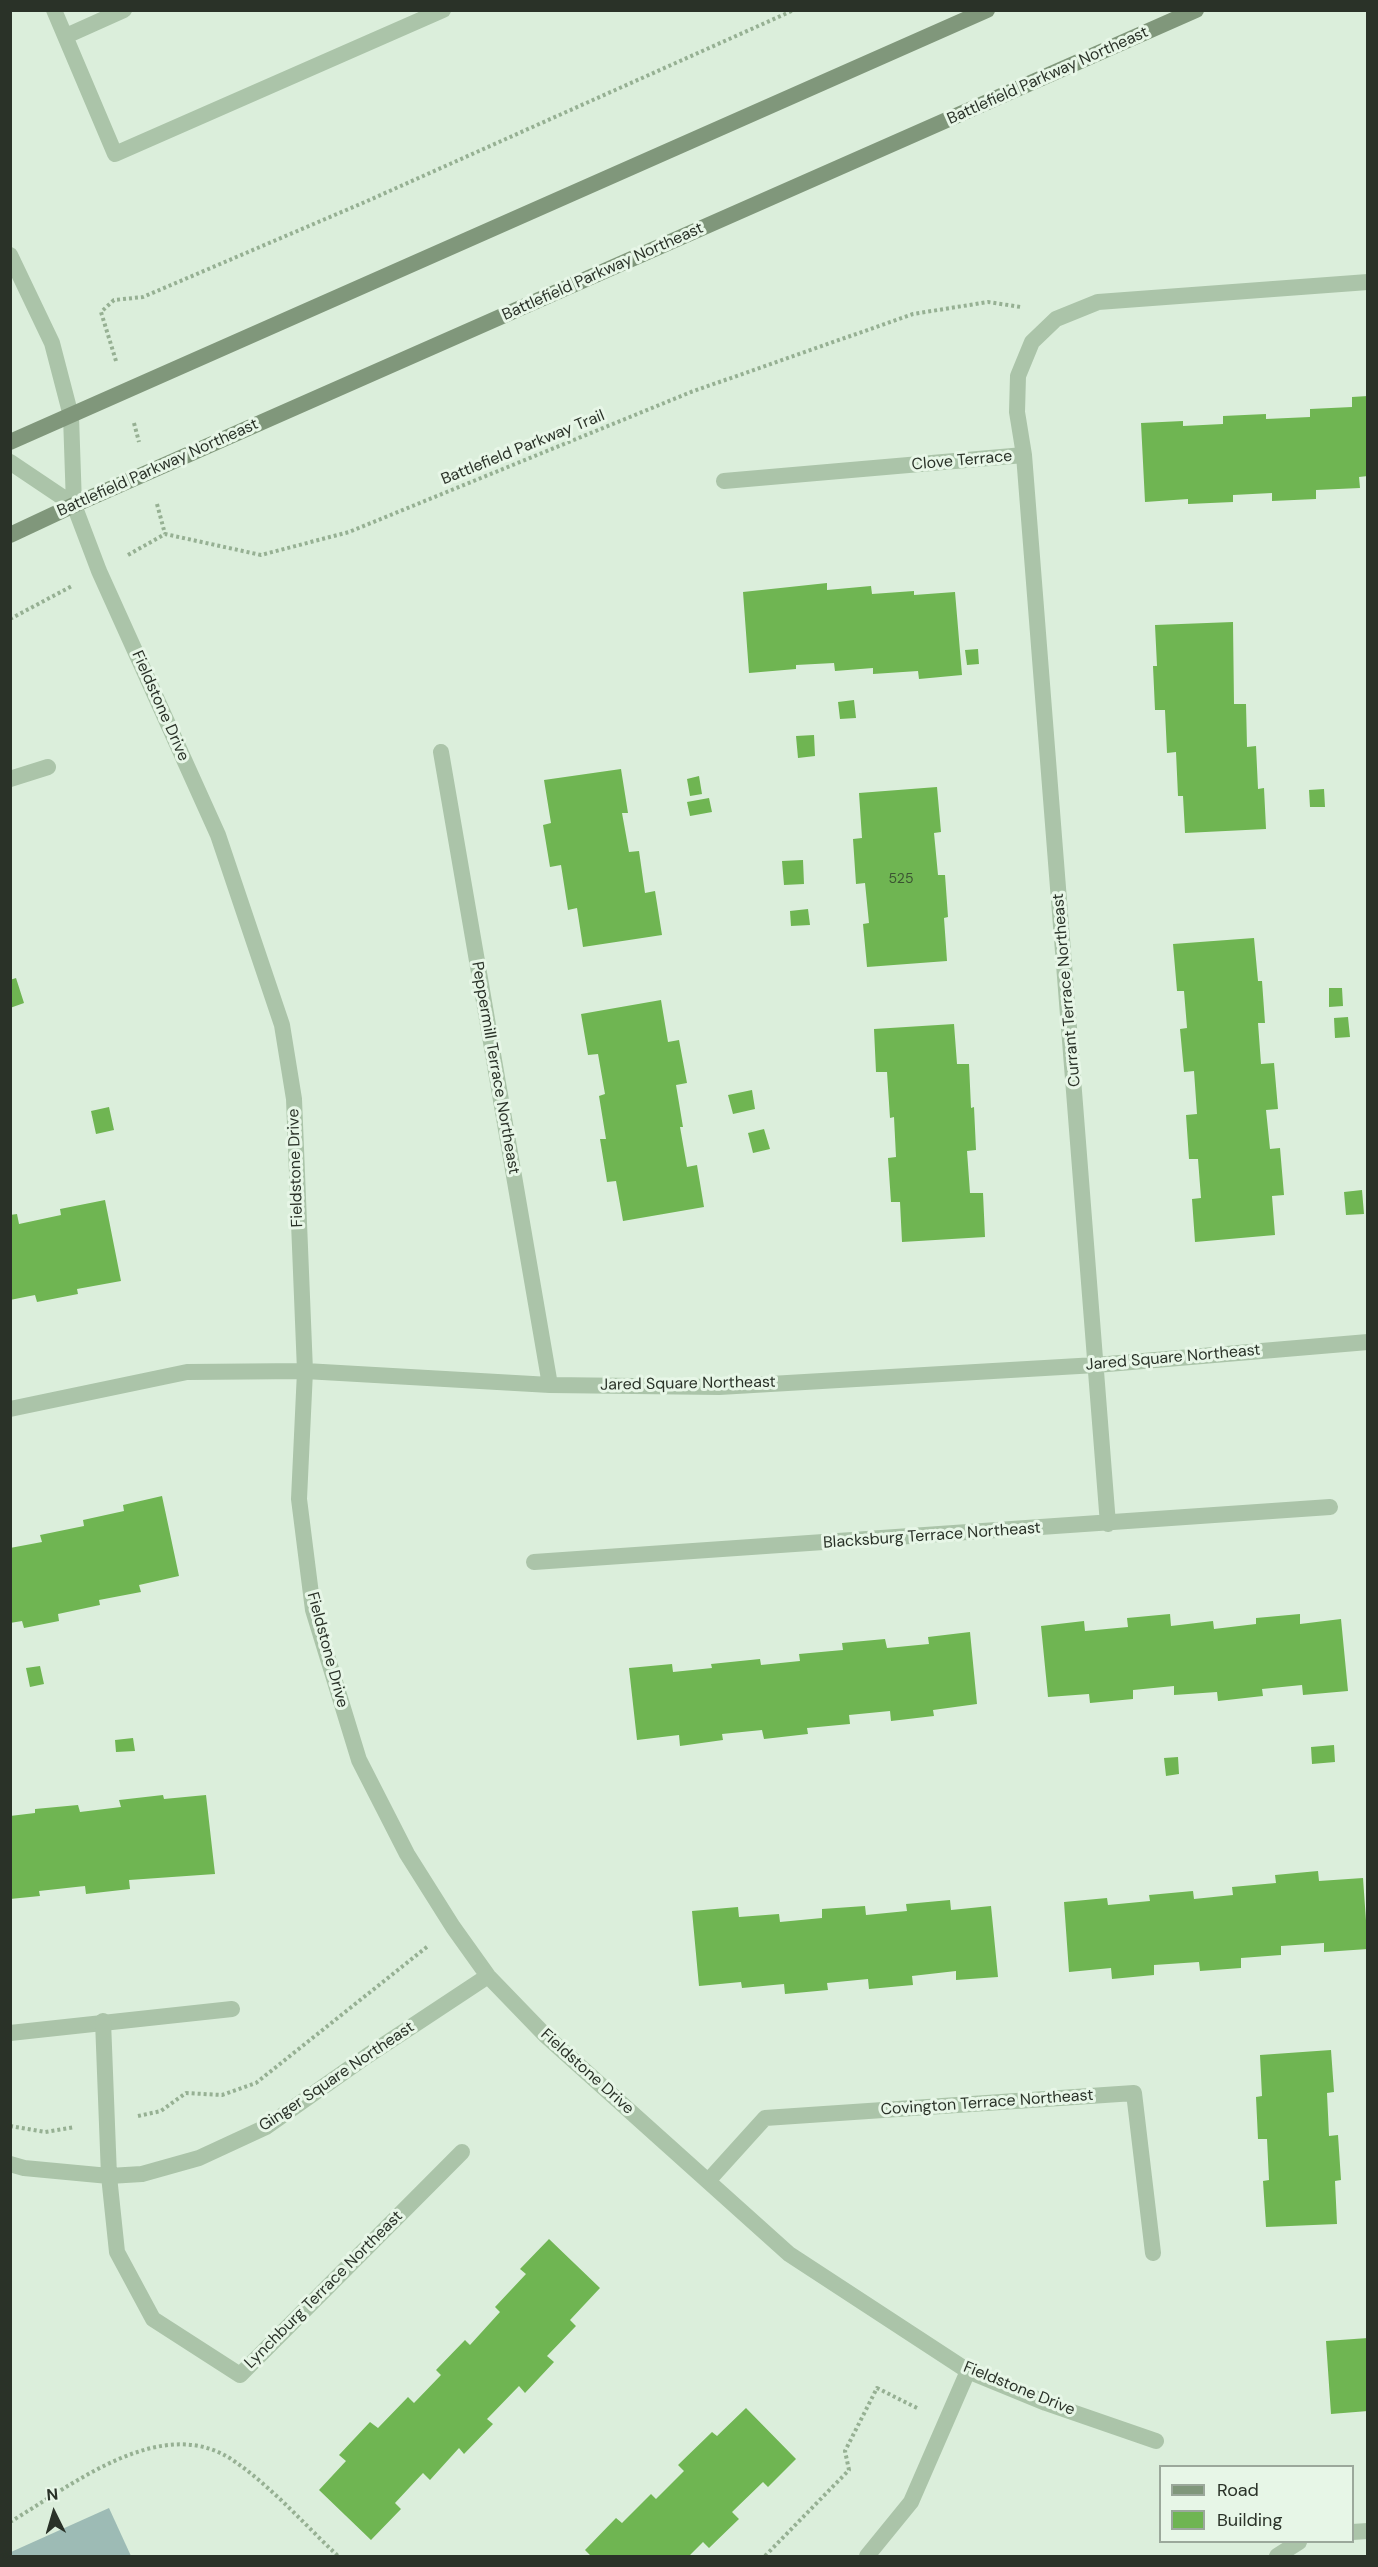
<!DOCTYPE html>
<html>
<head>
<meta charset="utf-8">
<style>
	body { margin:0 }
	#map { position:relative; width:1378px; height:2567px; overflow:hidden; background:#dbeedb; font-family:"DM Sans",sans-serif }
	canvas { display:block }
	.frame { position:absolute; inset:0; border:12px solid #2a3228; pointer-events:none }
	.legend { position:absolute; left:1159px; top:2465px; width:195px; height:78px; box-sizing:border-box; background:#e7f6e7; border:2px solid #9ba89b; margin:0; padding:8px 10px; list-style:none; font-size:18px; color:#2a3228 }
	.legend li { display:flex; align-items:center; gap:12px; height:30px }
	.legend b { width:30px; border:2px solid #9ba89b }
	.north { position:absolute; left:24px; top:2483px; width:60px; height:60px; -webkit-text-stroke:4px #e7f6e7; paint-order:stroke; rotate:355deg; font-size:16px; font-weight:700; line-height:24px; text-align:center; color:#2a3228 }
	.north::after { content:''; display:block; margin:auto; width:21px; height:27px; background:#2a3228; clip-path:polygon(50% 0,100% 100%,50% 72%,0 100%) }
</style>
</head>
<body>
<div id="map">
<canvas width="1378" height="2567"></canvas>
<div class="frame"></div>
<ul class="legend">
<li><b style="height:8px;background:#80977b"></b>Road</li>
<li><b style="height:16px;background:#6fb552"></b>Building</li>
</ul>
<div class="north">N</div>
</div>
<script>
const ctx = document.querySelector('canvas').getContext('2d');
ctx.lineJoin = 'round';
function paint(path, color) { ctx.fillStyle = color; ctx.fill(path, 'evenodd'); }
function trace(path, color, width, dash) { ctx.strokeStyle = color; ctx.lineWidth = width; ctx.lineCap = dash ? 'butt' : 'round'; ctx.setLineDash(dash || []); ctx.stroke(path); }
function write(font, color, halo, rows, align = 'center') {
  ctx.font = font + ' "DM Sans",sans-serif'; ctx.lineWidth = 6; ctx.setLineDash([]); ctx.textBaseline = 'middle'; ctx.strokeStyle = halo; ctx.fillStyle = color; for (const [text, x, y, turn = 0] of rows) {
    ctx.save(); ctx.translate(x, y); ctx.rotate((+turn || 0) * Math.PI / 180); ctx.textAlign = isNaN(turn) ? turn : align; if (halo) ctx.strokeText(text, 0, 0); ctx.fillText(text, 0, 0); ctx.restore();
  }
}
paint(new Path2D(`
	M109,2508L131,2556H11V2552Z`), '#9dbbb5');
paint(new Path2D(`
	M1368,396V476L1359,477L1360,488L1316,490V499L1272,501V493L1233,495V502L1188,504V499L1145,502L1141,423L1183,421V426L1223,424V416L1266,414V419L1310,417V409L1352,407V397Z
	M827,583V590L871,586L872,594L914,591V595L955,592L962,675L919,679L918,671L873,674V668L835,671L834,663L796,665V669L749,673L743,592Z
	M1233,622L1234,704H1246L1247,747L1256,746L1258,789L1264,788L1266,829L1185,833L1183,796H1178L1176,752L1167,753L1165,710H1155L1153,666H1157L1155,625Z
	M978,649L979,664L967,665L965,650Z
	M854,700L856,718L840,719L838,702Z
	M814,735L815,756L798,758L796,736Z
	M621,769L628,813H622L629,852L639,851L645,893L655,891L662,935L583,947L577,908L568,910L561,865L550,867L543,825L551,823L544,780Z
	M699,776L702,794L690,796L687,779Z
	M937,787L941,832L934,833L938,875H945L948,917L944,918L947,961L867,967L863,924L869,923L865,883L856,884L853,839L862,838L859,793Z
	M1324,789L1325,807H1310L1309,790Z
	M709,798L712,812L690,816L687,802Z
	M803,860L804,884L784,885L782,861Z
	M808,909L810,925L791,926L790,911Z
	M1254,938L1258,981H1262L1265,1023H1258L1261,1064L1274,1063L1278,1109L1266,1110L1270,1149L1280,1148L1284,1195L1272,1196L1275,1235L1195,1242L1192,1199L1201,1198L1198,1159H1189L1186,1115L1197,1114L1194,1071L1184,1072L1180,1029L1187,1028L1184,991H1177L1173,944Z
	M16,978L24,1003L10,1008V980Z
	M1329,988H1342L1343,1006L1329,1007Z
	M661,1000L668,1042L679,1040L687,1083L676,1085L683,1127H680L687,1167L697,1165L704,1207L623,1221L616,1181L607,1182L600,1139H606L599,1096L605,1094L598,1054L588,1055L581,1014Z
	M1348,1017L1350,1037L1335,1038L1334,1018Z
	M954,1024L957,1064H969L971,1108L974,1107L976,1150L967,1151L970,1193H983L985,1237L902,1242L900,1202H891L888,1158L896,1157L894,1117L890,1118L887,1072H876L874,1029Z
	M752,1090L755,1109L733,1114L728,1095Z
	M109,1107L114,1130L96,1134L91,1111Z
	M764,1129L770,1149L753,1153L748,1133Z
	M1362,1190L1364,1214L1346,1215L1344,1192Z
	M105,1200L121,1281L77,1289L78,1294L37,1302L35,1295L10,1300V1215L17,1214L19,1224L61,1215L60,1209Z
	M162,1496L179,1576L139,1585L141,1592L99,1600L100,1605L58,1614L59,1621L24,1628L22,1621L10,1623V1548L42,1542L40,1535L84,1526L83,1520L124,1511L123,1505Z
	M1170,1614L1171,1626L1213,1621L1214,1629L1256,1624V1618L1300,1614V1624L1341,1619L1348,1691L1303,1695L1302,1685L1262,1689L1263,1696L1218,1701L1217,1692L1174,1695V1686L1133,1690V1699L1090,1703L1089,1694L1048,1697L1041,1626L1084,1621L1085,1631L1128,1627L1127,1618Z
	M970,1632L977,1704L933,1710L934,1716L891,1721L890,1711L849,1715L850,1724L807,1728L808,1734L764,1739L762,1730L722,1734L723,1740L680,1746L679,1735L637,1740L629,1668L672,1664L673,1672L712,1668L711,1664L760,1659L761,1665L800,1661L799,1654L843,1650L842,1643L885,1639L887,1648L929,1644L928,1637Z
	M40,1666L44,1684L30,1687L26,1668Z
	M133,1738L135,1751L116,1752L115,1740Z
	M1334,1745L1335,1762L1312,1764L1311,1747Z
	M1178,1757L1179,1774L1166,1776L1164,1758Z
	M163,1795L164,1799L206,1795L215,1874L129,1880L130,1889L86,1894L85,1886L39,1891L40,1896L10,1899V1816L35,1813V1809L78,1805L80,1812L121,1807L119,1800Z
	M1318,1871L1319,1881L1363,1878L1368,1949L1324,1952V1943L1281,1946V1955L1241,1958V1968L1200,1971L1199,1962L1154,1965V1975L1112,1979L1111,1968L1069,1972L1064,1902L1107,1898L1108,1905L1150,1901L1149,1895L1193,1891L1194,1899L1233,1895L1232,1887L1276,1883L1275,1875Z
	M950,1900L951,1910L991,1906L998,1977L956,1980V1971L912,1976L913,1985L869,1989L868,1979L827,1983L828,1990L785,1994L784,1984L742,1988L741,1982L699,1986L692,1911L738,1907L739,1917L779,1914L780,1922L822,1918V1909L865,1906L866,1915L907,1911L906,1904Z
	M1331,2050L1334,2092L1327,2093L1329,2136L1338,2135L1341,2180L1335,2181L1337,2224L1266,2227L1263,2181L1269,2180L1267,2139H1258L1256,2097L1262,2096L1260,2055Z
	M549,2239L600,2288L570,2320L576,2326L547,2356L554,2362L525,2393L519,2386L487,2419L493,2424L464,2454L459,2448L430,2480L423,2473L395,2503L401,2509L371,2540L319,2490L346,2461L339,2455L370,2422L378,2428L408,2397L414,2403L441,2375L436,2370L465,2340L470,2345L500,2312L495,2307L526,2274L520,2269Z
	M1368,2338V2411L1331,2414L1326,2341Z
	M746,2408L796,2459L768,2487L763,2482L732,2512L739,2519L709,2548L703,2542L689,2556H591L585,2550L616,2518L622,2523L651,2494L656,2499L684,2471L678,2465L712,2432L717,2436Z`), '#6fb552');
trace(new Path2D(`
	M116,361L101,312L114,300L143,297L365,202L794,10
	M134,423L139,442
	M157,504L165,534
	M128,555L165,534L261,555L349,532L691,392L913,314L988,302L1021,307
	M10,619L72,586
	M138,2116L161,2111L186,2093L222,2095L256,2083L428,1946
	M10,2126L45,2132L75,2127
	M10,2522C71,2486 163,2411 234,2461C272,2487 305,2525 338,2556
	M765,2556L849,2470L845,2451L877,2388L917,2408`), '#96b093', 4, [3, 3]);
trace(new Path2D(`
	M54,10L115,154L443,10
	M66,36L124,10
	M10,2033L232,2009`), '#abc4a9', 16);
trace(new Path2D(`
	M10,255L52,343L71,416L74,505L99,571L218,835L282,1025L294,1099L305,1371L299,1499L313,1610L359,1760L407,1854L453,1927L488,1976L545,2035L789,2254L968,2371L1046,2403L1156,2441
	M10,462L74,505
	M724,481L1024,455
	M441,752L550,1385
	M10,779L48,767
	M10,1409L187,1372L305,1371L550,1385L719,1387L1096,1365L1368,1342
	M1108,1524L1024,455L1017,412L1018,376L1032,342L1056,319L1098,302L1368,282
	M534,1562L1330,1507
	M103,2021L109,2176L117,2252L153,2319L240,2375L462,2152
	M10,2164L24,2168L109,2176L142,2174L199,2158L266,2127L367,2056L488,1976
	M708,2181L765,2118L1134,2093L1153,2253
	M1352,2532L1368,2531
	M867,2556L911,2502L968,2371
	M1277,2556L1299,2542`), '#abc4a9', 16);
trace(new Path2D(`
	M10,442L987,10
	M10,535L74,505L1196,10`), '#80977b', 16);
write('14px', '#3b5332', null, [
	["525",901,879]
]);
write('16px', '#2a3228', '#e7f6e7', [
	["Battlefield Parkway Northeast",1048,76,-24],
	["Battlefield Parkway Northeast",603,272,-24],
	["Battlefield Parkway Trail",523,448,-22],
	["Clove Terrace",962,461,-5],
	["Battlefield Parkway Northeast",158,468,-24],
	["Fieldstone Drive",160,706,66],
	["Currant Terrace Northeast",1067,990,-95],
	["Peppermill Terrace Northeast",495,1068,80],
	["Fieldstone Drive",296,1168,-92],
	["Jared Square Northeast",1173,1358,-5],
	["Jared Square Northeast",688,1384,-1],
	["Blacksburg Terrace Northeast",932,1536,-4],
	["Fieldstone Drive",327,1650,75],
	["Fieldstone Drive",587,2072,42],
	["Ginger Square Northeast",337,2077,-34],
	["Covington Terrace Northeast",987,2103,-4],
	["Lynchburg Terrace Northeast",324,2290,-45],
	["Fieldstone Drive",1019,2389,22]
]);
</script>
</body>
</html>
